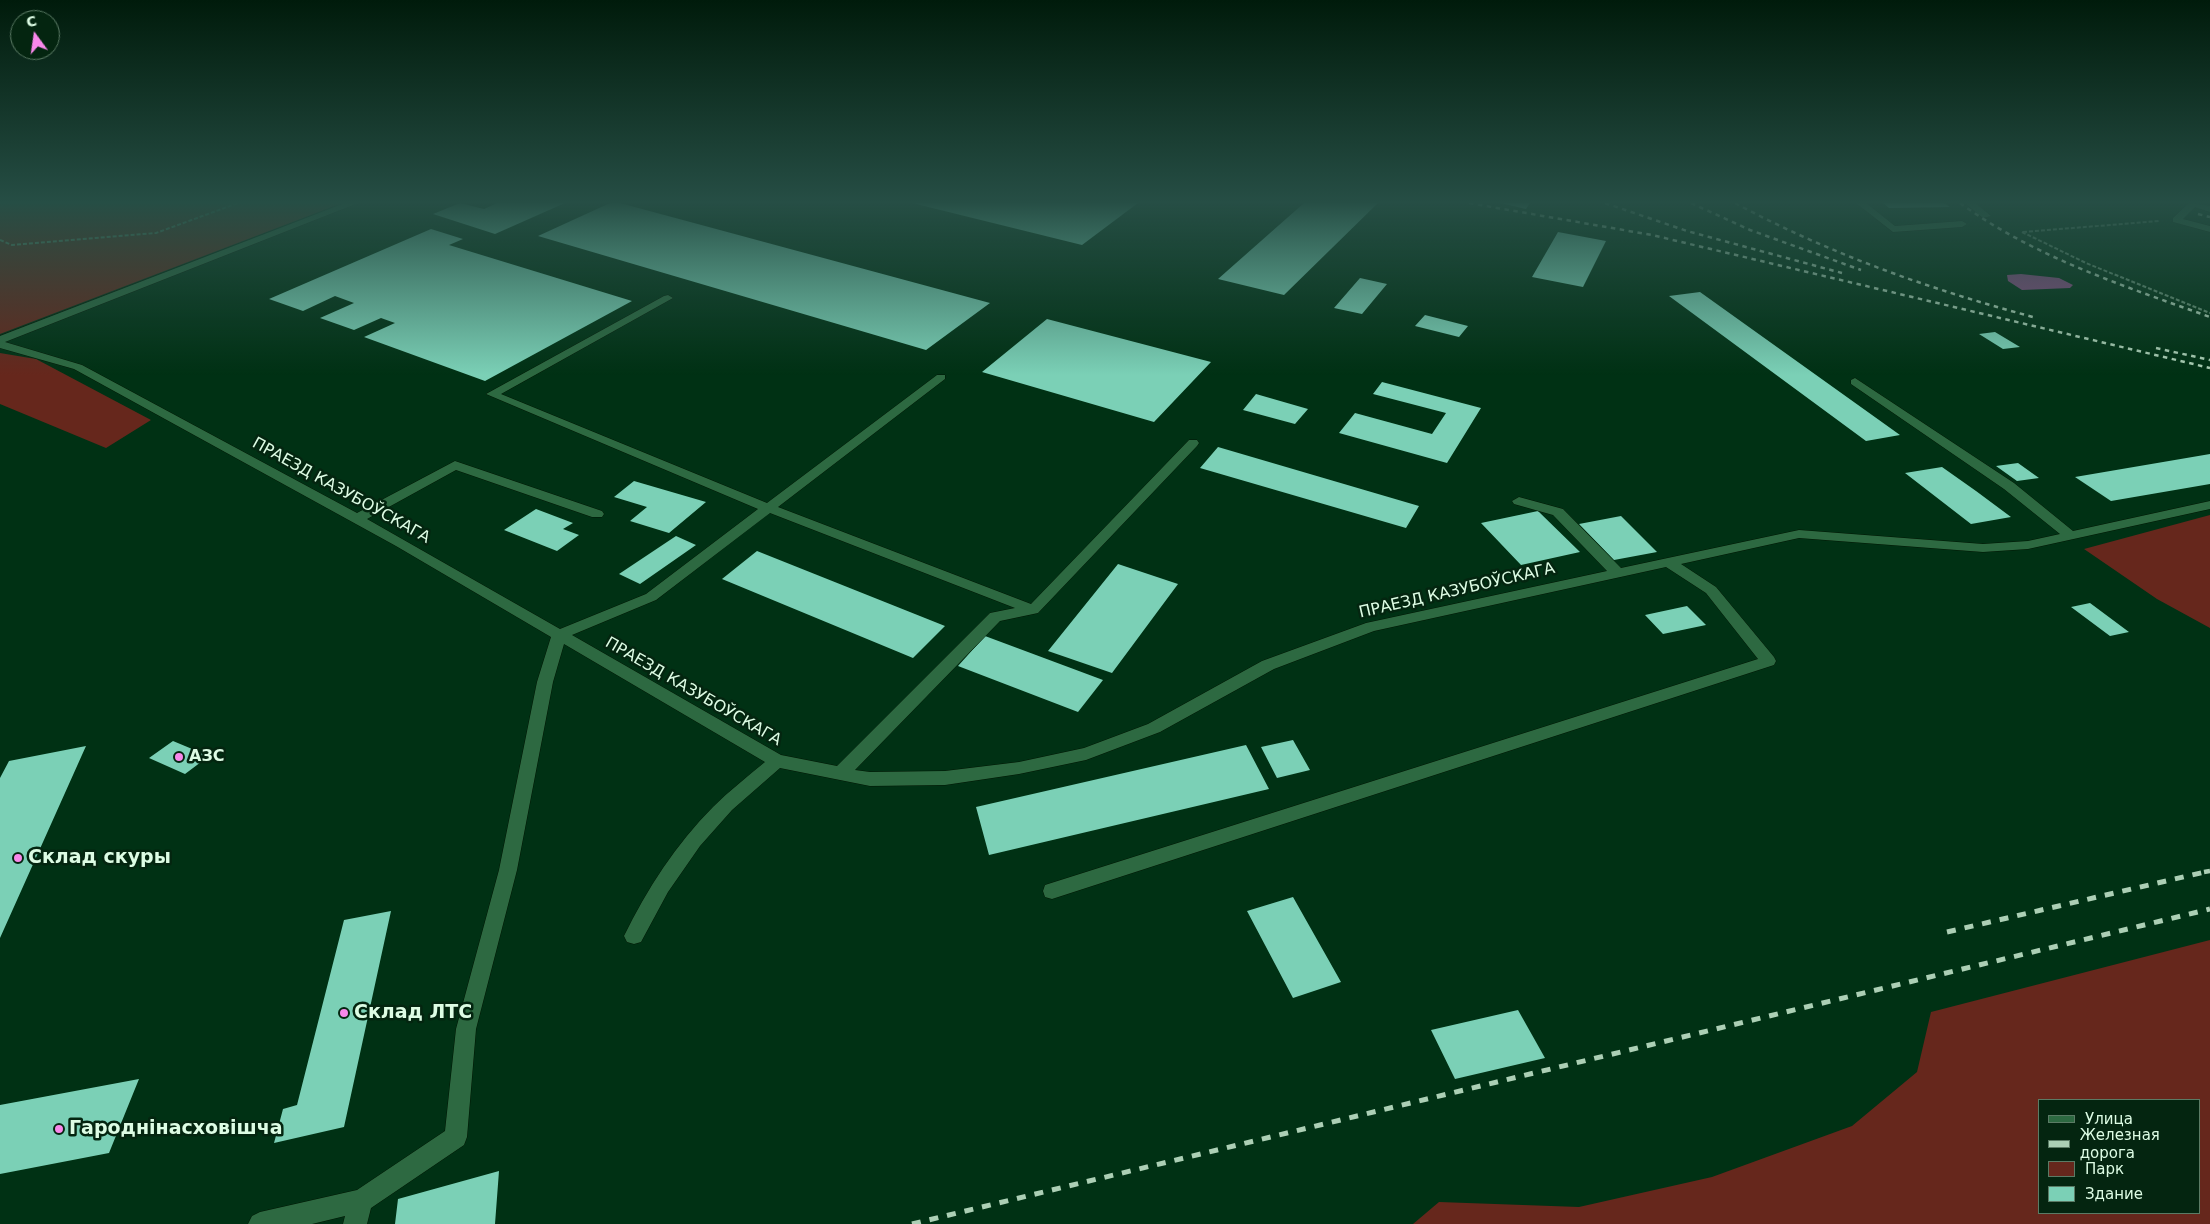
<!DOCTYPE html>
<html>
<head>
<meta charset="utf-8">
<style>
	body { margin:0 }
	#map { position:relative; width:2210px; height:1224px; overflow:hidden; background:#003114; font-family:"DejaVu Sans",sans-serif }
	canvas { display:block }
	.legend { position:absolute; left:2038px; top:1099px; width:162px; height:115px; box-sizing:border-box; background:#042510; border:1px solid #5b7b65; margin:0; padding:6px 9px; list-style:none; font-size:15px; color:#ddfce4 }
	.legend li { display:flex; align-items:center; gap:10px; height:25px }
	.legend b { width:25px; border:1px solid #5b7b65 }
	.north { position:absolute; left:10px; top:10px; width:50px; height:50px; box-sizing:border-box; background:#042510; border:1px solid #5b7b65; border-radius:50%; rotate:346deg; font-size:14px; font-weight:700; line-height:20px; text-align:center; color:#ddfce4 }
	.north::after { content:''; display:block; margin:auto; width:18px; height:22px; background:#f888ea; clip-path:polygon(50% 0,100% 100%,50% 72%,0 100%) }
</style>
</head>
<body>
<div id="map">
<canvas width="2210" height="1224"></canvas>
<ul class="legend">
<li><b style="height:6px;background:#2d6941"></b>Улица</li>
<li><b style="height:6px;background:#accfb5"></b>Железная дорога</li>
<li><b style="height:14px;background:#66271c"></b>Парк</li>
<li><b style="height:14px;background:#7bd0b6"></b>Здание</li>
</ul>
<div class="north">С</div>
</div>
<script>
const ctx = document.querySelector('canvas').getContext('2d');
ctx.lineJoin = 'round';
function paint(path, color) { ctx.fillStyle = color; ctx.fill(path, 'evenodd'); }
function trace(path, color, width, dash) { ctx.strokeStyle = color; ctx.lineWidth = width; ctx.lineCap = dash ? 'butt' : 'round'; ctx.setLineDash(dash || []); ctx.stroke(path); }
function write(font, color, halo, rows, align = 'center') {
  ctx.font = font + ' "DejaVu Sans",sans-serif'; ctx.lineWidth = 5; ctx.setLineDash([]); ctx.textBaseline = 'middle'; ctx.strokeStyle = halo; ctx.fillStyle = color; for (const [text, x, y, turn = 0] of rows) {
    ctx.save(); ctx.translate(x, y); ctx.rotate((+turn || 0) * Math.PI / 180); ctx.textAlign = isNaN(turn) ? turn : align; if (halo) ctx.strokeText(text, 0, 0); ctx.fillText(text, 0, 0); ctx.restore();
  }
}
paint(new Path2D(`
	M0,203H342L0,334Z
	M0,353L36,359L151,420L106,448L0,404Z
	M2210,515V628L2157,599L2084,549Z
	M2210,940V1224H1413L1439,1202L1579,1207L1712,1177L1852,1126L1917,1072L1931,1012ZM2039,1100H2199V1213H2039Z`), '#66271c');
paint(new Path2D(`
	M2021,274L2059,278L2073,285L2070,288L2022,290L2008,281L2007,275Z`), '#8e4d86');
paint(new Path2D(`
	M460,203L484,209L497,203H565L495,234L433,214Z
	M610,203H620L990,303L926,350L538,236Z
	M912,203H1138L1082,245Z
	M1304,203H1378L1284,295L1218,279Z
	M1500,203H1530L1526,209Z
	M1883,203H1944L1950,207L1889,208Z
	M431,229L463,239L449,245L632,301L485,381L364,337L395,323L381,318L354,330L320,318L354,303L335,296L303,311L269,299Z
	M1558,232L1606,241L1583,287L1532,277Z
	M1360,278L1387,284L1362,314L1334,308Z
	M1700,292L1900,435L1866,441L1669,296Z
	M1425,315L1468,326L1459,337L1415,326Z
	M1047,319L1211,362L1154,422L982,372Z
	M1995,332L2020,347L2003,349L1979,334Z
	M1382,382L1481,408L1447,463L1339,433L1355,413L1432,434L1446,413L1373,394Z
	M1256,394L1308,409L1295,424L1243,410Z
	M1218,447L1419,506L1406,528L1200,468Z
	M2210,454V484L2111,501L2075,477Z
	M2018,463L2039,478L2017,481L1996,466Z
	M1942,467L1976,491L2011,517L1971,524L1905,473Z
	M634,481L706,502L669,533L630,521L647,507L614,497Z
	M536,509L573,523L563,529L579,535L557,551L504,530Z
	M1538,511L1580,552L1521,565L1481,523Z
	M1621,516L1657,552L1614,560L1579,524Z
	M676,536L696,545L640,584L619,574Z
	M757,551L945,626L913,658L722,579Z
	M1118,564L1178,584L1112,673L1048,651Z
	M2090,603L2129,632L2110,636L2071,607Z
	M1687,606L1706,625L1663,634L1645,615Z
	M985,636L1103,680L1078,712L958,666Z
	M1293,740L1310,770L1277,778L1261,747Z
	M173,741L209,756L185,774L149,758Z
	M1246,745L1269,789L989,855L976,807Z
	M86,746L0,938V778L9,761Z
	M1293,897L1341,982L1293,998L1247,911Z
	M391,911L344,1127L274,1143L283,1109L297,1105L344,920Z
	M1518,1010L1545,1058L1455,1079L1431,1030Z
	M139,1079L109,1153L0,1174V1105Z
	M499,1171L495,1224H395L398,1199Z`), '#7bd0b6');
const minor = new Path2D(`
	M345,203H358L5,342L82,365L357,513L455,461L602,511L604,514L602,517H592L456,470L367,519L560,629L646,594L758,509L486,394L664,296L668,295L673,298L501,394L767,503L937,375H945V379L778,507L1031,604L1189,440H1197L1199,443L1197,446L1038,613L1000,621L855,770L870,772L945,771L1019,762L1084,748L1148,724L1262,661L1366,623L1607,571L1553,515L1514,504L1512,501L1519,497L1563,509L1621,568L1799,530L1983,544L2028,541L2060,534L2004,489L1851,384V380L1855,378L2014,483L2073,531L2210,501V509L2028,549L1983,552L1799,538L1681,564L1716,587L1774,657L1776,661L1774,665L1052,899L1045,897L1043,891L1045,885L1758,659L1706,593L1666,567L1374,631L1274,669L1160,732L1086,760L1019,774L945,785L870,786L780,768L732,810L700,846L668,892L641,942L634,944L627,942L624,936C647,889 676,844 713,807C729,791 747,777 765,762L564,644L553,682L517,870L476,1029L467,1137L464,1145L371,1208L367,1224H343L345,1216L312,1224H248L252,1216L260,1212L357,1190L445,1131L456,1029L499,870L537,682L551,637L396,546L74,369L0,348V336ZM770,513L1015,608L990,613L837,766L781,755L572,635L656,600Z
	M1856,203H1866L1895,226L1962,221L1967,224L1962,227L1893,232Z
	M1965,203H1975L1991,216L1983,218Z
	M2189,203L2210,206V212L2195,207L2183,219L2210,226V232L2173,222V218Z`);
trace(minor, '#001704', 1);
trace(new Path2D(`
	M2022,232L2086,263L2210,313
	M2023,232L2159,221
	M0,240L12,245L156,233L238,203`), '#679075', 2, [4, 2]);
paint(minor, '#2d6941');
trace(new Path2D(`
	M1469,203L1652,235L2210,368
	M1605,203L1687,231L1842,273
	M1691,203L1750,230L1861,270
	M1735,203C1830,254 1929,289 2033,317
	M1960,203C2034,257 2124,286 2210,317
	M2198,214L2210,217
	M2156,348L2210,360`), '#accfb5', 2.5, [4.5, 4.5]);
trace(new Path2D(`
	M2204,872L2210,871`), '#accfb5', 4.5, [7, 7]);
trace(new Path2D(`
	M1947,932L2209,871
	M912,1224L2210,909`), '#accfb5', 5, [9, 9]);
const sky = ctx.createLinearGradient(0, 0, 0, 375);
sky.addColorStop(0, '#001b0b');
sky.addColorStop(0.54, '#264e45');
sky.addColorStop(1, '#264e4500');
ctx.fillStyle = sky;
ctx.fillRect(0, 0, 2210, 375);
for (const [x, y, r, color] of [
	[179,757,5,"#f888ea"],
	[18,858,5,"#f888ea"],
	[344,1013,5,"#f888ea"],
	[59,1129,5,"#f888ea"]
]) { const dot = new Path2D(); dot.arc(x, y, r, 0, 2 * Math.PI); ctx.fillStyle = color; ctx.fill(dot); trace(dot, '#042510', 2); }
write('16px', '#ddfce4', '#042510', [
	["ПРАЕЗД КАЗУБОЎСКАГА",341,491,29],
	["ПРАЕЗД КАЗУБОЎСКАГА",1457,591,-13],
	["ПРАЕЗД КАЗУБОЎСКАГА",693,692,30]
]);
write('bold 16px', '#ddfce4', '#042510', [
	["АЗС",189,757]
], 'left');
write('bold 19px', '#ddfce4', '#042510', [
	["Склад скуры",28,858],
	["Склад ЛТС",354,1013],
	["Гароднінасховішча",69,1129]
], 'left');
</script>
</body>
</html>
